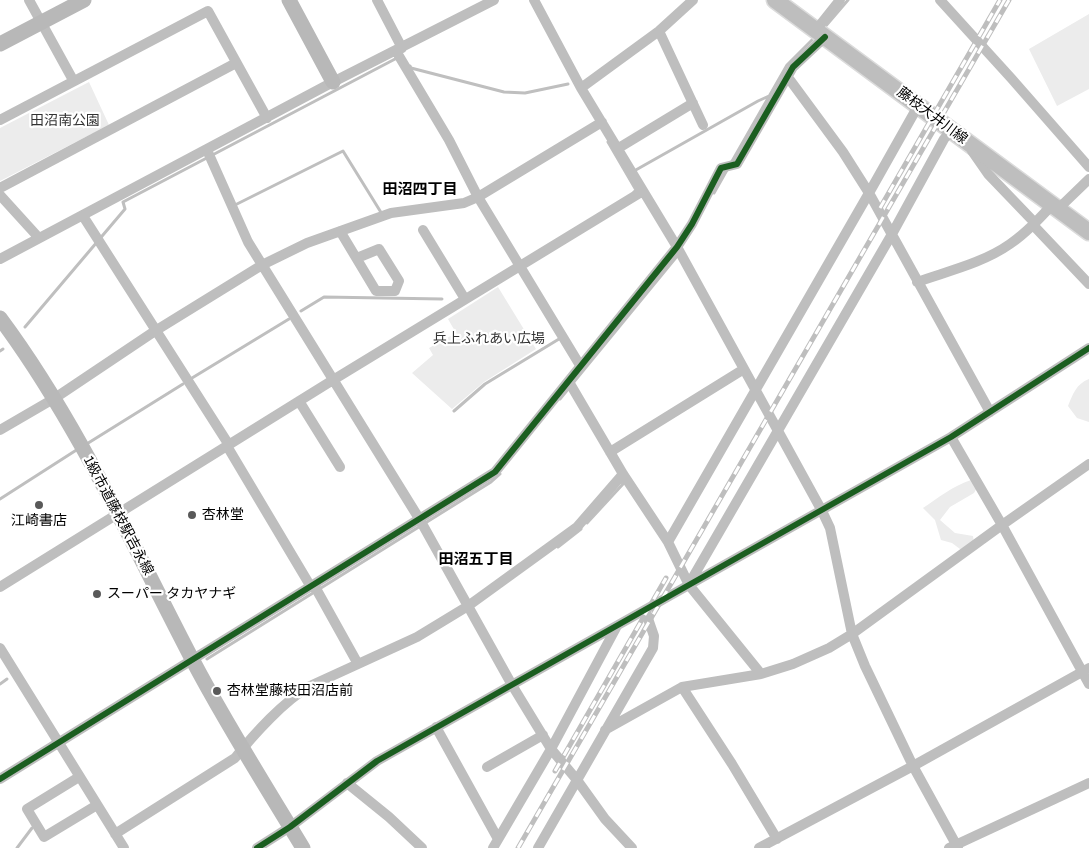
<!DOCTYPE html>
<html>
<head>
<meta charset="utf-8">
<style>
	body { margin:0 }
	canvas { display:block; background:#fff }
</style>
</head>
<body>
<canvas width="1089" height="848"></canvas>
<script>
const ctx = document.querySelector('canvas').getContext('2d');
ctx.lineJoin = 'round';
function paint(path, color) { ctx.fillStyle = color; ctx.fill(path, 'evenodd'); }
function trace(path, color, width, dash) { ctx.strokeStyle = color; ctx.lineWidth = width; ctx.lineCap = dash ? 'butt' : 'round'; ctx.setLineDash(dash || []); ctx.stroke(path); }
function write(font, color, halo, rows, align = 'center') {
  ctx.font = font + ' "Archivo Narrow","Noto Sans JP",sans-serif'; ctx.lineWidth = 4.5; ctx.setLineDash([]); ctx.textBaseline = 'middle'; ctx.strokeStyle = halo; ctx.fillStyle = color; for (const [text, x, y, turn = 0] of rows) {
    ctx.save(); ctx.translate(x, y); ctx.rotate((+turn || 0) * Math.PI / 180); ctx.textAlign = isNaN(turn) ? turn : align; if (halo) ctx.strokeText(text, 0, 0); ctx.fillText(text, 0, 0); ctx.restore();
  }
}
paint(new Path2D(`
	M1089,14V89L1057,106L1029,49Z
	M89,82L109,125L0,181V128Z
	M498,287L536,349L484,382L452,409L412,373L433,355L429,348L456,333L448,319Z
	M1089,379V422L1077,418L1068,406C1073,394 1076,384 1089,379Z
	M971,480L978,486L974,493L950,507L940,520L955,533L973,536L974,543L965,548L960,549L952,543L941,540L935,520L923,508C938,498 953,486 971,480Z`), '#ececec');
trace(new Path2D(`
	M824,28L848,0
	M410,66L411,68L504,92L525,93L568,84
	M608,142L636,190L634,192
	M731,163L787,65L816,36
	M634,171L758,101L769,96
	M714,193L727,170
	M235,205L343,151L382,214
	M301,311L324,297L442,299
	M25,327L125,209L123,202L397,58
	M0,351L3,349
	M192,378L289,319
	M573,383L678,255
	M560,399L569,388
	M454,411L485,384L559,339
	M85,445L183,384
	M0,499L78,449
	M587,523L623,484L621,481
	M558,547L581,529
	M207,659L491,482L500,474
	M0,684L7,679
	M17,848L32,828`), '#bfbfbf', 3);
const primary = new Path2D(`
	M775,0L1089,232`);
trace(primary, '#dbdbdb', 19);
trace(new Path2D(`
	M29,0L73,80
	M377,0L402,48
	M534,0L581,88L677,247L822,511L830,528L852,634L865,666L913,766L958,848
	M940,0L1011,78L1089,167
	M816,30L840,0
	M659,31L703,125
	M396,51L449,140L478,197L581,367
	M581,88L659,31L693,0
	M918,106L869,193L990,412
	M0,120L208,11L267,118
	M617,149L693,103
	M207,150L248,242L420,520L512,685L551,749L577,780L605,819L632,848
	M972,151L988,174L1035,223
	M0,188L236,63
	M0,195L39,238
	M1058,209L1089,179
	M83,216L229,445
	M1033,225L1089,284
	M423,230L465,299
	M340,231L376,291H395L399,281L379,249L357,258
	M0,259L333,82L494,0
	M917,282C948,271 983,263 1010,244C1026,233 1039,219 1052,205
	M569,382L623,474L668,542L689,585L761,674
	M299,401L340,467
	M0,430L55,398L155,331L262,265L307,243L391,213L464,203L478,197L602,122
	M951,437L1002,525L1089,684
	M227,446L311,587
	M610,452L744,369
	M668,542L869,193L843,152L787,76
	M689,584L892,234L944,139L951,131
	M314,585L358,664
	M0,587L333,380L643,191
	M0,648L124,848
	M682,687L732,764L777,839
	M436,727L498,839
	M605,730L682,687L761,674L793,664L829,648L852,634L1002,525L1089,464
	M487,767L543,735
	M79,777L27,809L44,837L97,805
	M0,779L495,472L677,247L692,224L721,168L737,164L793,67L825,37
	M347,783L389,817L422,848
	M115,834L235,758C254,734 284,701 310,686L417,637L468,606L577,527L623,474
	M257,848L290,827L377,761L951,437L1089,348
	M493,848L551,749L617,626
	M538,848L653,648L654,636L645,610
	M759,848L913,766L1089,668
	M949,848L1089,783`), '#bebebe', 10);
trace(new Path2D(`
	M289,0L333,82
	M0,44L84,0
	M0,318C78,423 132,544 192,659C226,724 265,785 303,848`), '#b8b8b8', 15);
trace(primary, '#bebebe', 16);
const rail = new Path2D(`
	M880,208L1000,0
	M555,771L666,578
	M518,848L1009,0`);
trace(rail, '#bebebe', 5);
trace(rail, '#fff', 3, [9]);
trace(new Path2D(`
	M0,779L495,472L677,247L692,224L721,168L737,164L793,67L825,37
	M257,848L290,827L377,761L951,437L1089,348`), '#1b5e20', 6);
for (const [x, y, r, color] of [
	[39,505,5,"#595959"],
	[192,515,5,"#595959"],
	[97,594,5,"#595959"],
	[217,691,5,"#595959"]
]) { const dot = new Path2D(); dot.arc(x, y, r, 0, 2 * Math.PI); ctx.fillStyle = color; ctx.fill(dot); trace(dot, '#fff', 2); }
write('14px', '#000', '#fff', [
	["藤枝大井川線",932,116,37],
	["1級市道藤枝駅吉永線",118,516,62]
]);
write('14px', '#333', '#fff', [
	["田沼南公園",65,121],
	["兵上ふれあい広場",489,339]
]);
write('14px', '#000', '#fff', [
	["杏林堂",202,515],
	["江崎書店",39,521,"center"],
	["スーパー タカヤナギ",107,594],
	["杏林堂藤枝田沼店前",227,691]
], 'left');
write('bold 15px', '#000', '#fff', [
	["田沼四丁目",420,190],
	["田沼五丁目",476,560]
]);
</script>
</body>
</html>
